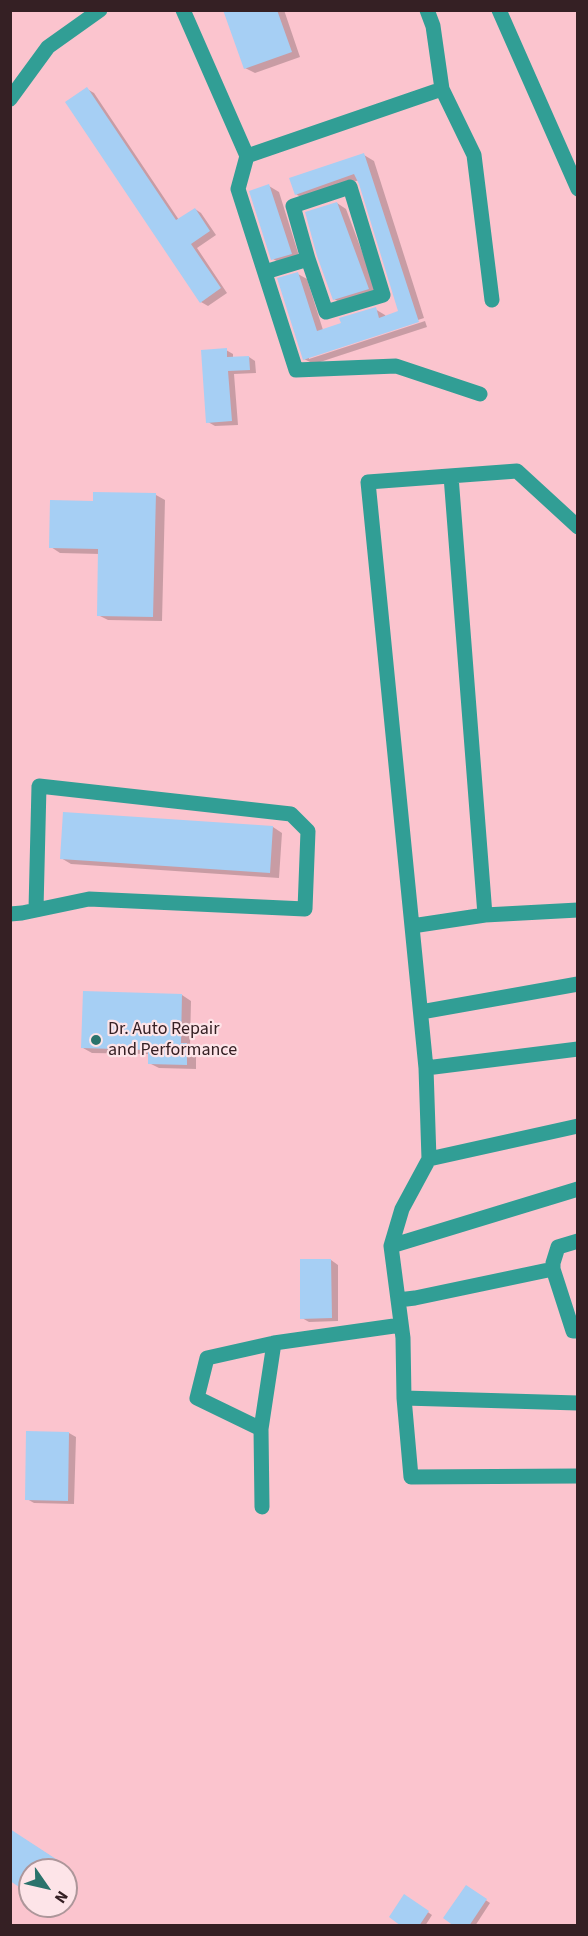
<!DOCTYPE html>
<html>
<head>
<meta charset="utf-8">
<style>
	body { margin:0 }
	#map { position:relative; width:588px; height:1936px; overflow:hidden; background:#f8d4da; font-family:"Source Sans 3",sans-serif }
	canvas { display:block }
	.frame { position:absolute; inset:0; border:12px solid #352024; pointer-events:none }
	.north { position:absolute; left:18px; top:1858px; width:60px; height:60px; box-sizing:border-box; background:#fde4e8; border:2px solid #ad969a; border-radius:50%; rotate:124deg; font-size:16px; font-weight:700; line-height:24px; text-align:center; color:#352024 }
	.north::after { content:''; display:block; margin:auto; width:21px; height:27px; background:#2b736c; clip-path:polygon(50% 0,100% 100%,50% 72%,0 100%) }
</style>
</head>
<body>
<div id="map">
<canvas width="588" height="1936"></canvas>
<div class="frame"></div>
<div class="north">N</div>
</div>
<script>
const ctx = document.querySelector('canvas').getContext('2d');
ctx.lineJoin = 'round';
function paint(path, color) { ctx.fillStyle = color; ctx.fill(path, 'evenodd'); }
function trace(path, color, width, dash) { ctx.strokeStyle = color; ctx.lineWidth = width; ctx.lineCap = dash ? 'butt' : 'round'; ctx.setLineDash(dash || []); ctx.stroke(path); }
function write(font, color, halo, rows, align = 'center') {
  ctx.font = font + ' "Source Sans 3",sans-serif'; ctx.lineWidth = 4.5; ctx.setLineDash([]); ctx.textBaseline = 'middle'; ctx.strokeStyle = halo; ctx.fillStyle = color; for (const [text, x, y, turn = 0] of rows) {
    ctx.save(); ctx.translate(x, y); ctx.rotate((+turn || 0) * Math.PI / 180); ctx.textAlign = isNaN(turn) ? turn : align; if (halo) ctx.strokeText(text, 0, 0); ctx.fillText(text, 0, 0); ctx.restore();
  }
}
paint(new Path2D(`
	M11,11H577V1925L11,1926ZM30,1870H66V1906H30Z`), '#fbc4ce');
paint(new Path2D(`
	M225,10H284L300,57L255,73L245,68Z
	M87,89L94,93L179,220L195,209L201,213L216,235L197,248L227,293L208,306L201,302Z
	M364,155L374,161L424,318L309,356V359L425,321L427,327L314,364L304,359L298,274L307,279L323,330L343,324L375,309L385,315L386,317L400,312L359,180L305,200L296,194Z
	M269,186L279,192L300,259L282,264L273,259Z
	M337,203L346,209L378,294L343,304L334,299Z
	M226,350L233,354V358L249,357L255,361L256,373L234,374L238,425L215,426L208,422Z
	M156,495L165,500L162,621L108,620L98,615L100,554L60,553L51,547L95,503Z
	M273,827L282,833L279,878L71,864L61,858Z
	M182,995L191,1001L190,1046L196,1050V1069L159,1068L149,1063L150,1054L92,1053L83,1048Z
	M331,1260L338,1265V1321L309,1322L302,1318Z
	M69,1433L76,1437L74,1504L34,1503L27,1499Z
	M10,1830L66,1866L63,1870H30V1892Z
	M466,1887L490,1903L475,1926H457Z
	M409,1899L432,1915L425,1926H404Z`), '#0003');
paint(new Path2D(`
	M223,10H277L292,52L244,69Z
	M87,87L176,220L195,208L210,231L191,244L221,288L200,303L65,102Z
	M364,153L419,322L303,360L277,278L298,272L317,331L341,323L339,318L376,307L379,318L398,311L359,184L354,174L295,195L289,178Z
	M269,184L292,254L271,260L249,191Z
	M337,202L369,289L333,300L317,256L305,212Z
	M227,348V357L249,356L250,370L228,371L232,421L206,423L201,350Z
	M93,492L156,493L153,617L97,616L98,549L49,548L50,500L93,501Z
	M63,812L273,826L270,873L60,859Z
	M83,991L182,994L181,1043H187V1065L148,1064V1050L81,1048Z
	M300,1259H331L332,1318L300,1319Z
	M26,1431L69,1432L68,1501L25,1500Z
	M10,1829L59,1861L53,1870H30V1894L10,1881Z
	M466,1885L487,1899L469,1926H454L443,1918Z
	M404,1894L429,1911L419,1926H401L389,1917Z`), '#a6cff4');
trace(new Path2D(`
	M183,10L247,156L442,89
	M427,10L433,26L442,89L474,155L492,300
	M499,10L578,189
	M10,99L48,47L100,10
	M247,156L238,189L296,370L396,366L480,394
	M265,272L308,259L326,312L383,295L350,187L293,206L308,259
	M451,476L485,915L578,910
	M10,914L22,913L89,899L305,909L308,831L291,814L39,786L36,909
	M412,926L485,915
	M421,1012L578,984
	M426,1068L578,1049
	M429,1159L578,1126
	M578,1189L391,1246L403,1338L404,1398L411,1477L578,1476
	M578,1241L558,1247L553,1263V1269L573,1331H578
	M391,1246L402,1209L429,1159L426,1068L368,482L517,471L578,527
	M398,1300L415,1298L553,1269
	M404,1398L578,1403
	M261,1429L274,1343
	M262,1507L261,1429L197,1398L207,1358L274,1343L401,1325`), '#319e95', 15);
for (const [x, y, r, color] of [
	[96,1040,6,"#2b736c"]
]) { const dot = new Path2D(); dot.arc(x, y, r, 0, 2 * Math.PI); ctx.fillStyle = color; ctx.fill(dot); trace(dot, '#fde4e8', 2); }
write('18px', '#352024', '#fde4e8', [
	["Dr. Auto Repair",108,1030],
	["and Performance",108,1051]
], 'left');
</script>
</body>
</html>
